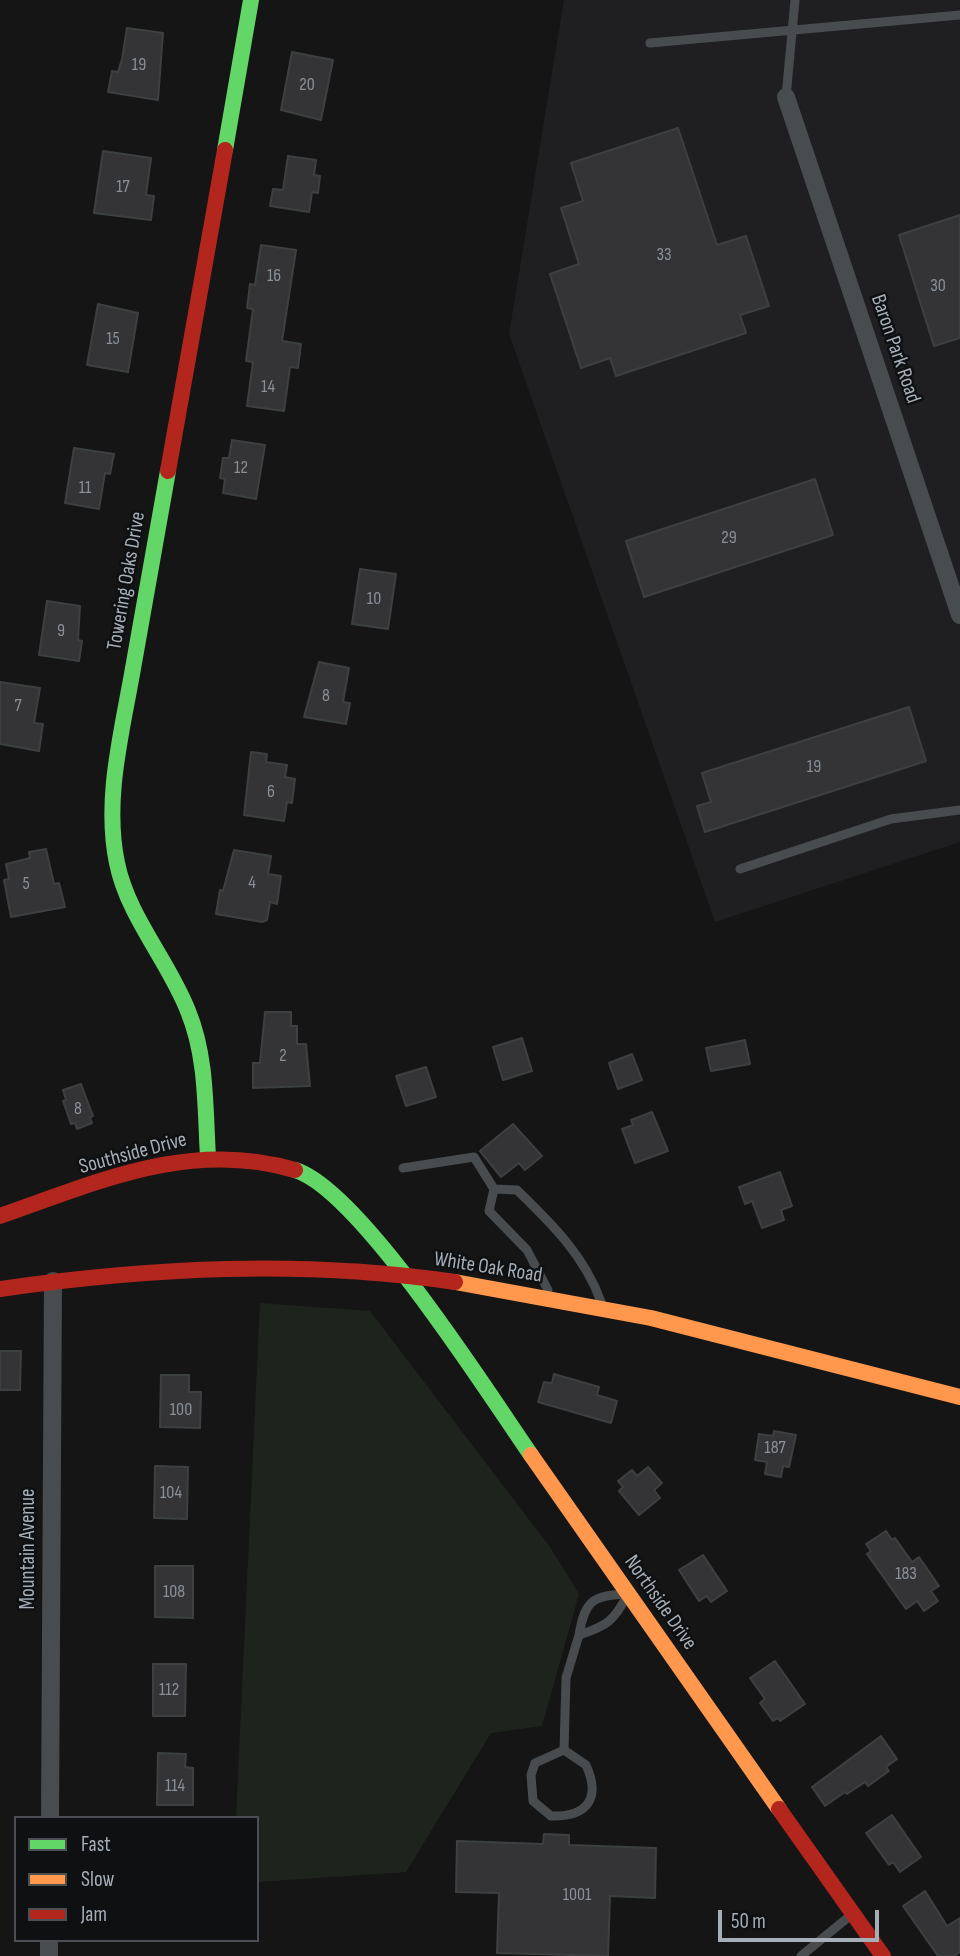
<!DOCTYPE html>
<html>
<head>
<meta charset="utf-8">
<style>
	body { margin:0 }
	#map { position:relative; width:960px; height:1956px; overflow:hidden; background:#151515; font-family:"Sofia Sans Condensed",sans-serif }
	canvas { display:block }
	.legend { position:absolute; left:14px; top:1816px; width:245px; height:126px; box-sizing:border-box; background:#0f1011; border:2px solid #4b4f53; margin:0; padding:9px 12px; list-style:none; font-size:21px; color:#a6aeb7 }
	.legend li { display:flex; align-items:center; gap:14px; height:35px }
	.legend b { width:35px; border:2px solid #4b4f53 }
	.scale { position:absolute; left:718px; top:1910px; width:161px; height:32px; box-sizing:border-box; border:4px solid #a6aeb7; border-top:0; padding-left:9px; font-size:21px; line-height:24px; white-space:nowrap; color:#a6aeb7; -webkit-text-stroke:5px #0f1011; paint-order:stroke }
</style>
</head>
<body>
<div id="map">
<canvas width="960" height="1956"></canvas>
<ul class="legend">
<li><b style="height:9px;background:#63d668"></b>Fast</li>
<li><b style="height:9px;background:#ff974d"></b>Slow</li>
<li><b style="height:9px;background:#b3261e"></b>Jam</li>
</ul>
<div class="scale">50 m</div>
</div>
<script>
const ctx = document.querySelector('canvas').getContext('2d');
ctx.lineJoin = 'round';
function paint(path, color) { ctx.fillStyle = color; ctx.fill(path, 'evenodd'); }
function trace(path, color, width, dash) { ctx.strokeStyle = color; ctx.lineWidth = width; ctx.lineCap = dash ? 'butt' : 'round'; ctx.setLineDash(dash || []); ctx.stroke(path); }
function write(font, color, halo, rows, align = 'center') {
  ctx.font = font + ' "Sofia Sans Condensed",sans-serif'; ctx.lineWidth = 5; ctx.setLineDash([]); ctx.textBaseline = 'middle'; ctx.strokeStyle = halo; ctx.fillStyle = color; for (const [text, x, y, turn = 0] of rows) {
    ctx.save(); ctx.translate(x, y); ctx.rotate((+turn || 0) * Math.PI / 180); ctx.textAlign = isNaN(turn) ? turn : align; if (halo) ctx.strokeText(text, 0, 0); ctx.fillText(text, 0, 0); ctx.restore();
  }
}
paint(new Path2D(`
	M564,0H960V842L715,922L509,334Z`), '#1f1f21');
paint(new Path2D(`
	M260,1303L370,1311L550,1547L579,1594L542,1726L491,1733L406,1872L257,1882V1818H236Z`), '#1e241d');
const building = new Path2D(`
	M127,28L163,33L158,100L108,92L112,71L118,72L122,59Z
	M292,52L333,60L321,120L281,110Z
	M678,128L717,245L746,236L769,306L740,315L746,333L616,376L610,358L581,368L550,274L579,264L561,208L583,201L571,163Z
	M103,151L151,158L146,195L154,196L151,220L94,213Z
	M288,156L316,160L314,175L320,176L318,193L312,192L309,212L270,206L273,189L283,190Z
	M960,215V338L934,346L899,235Z
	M261,245L296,250L282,341L301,344L298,368L290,367L284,411L247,406L253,362L246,361L253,309L247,308L250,284L255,285Z
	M98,304L138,313L128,372L87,365Z
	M232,440L265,445L256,499L223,493L225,479L220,478L223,458H229Z
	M74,448L114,454L110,474L105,473L99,509L65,503Z
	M815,479L833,535L644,597L626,541Z
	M360,569L396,574L388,629L352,624Z
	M47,601L80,606L78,640L82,641L79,661L39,655Z
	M319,662L349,668L343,702L350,703L346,724L304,717Z
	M0,682L40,688L34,723L43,724L39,751L0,744Z
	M909,707L926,761L705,832L697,806L711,802L702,773Z
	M251,752L267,754L266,762L287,765L285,777L295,779L292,803L287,802L284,821L244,815Z
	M46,849L54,884L59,883L65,907L11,917L4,880L9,879L6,864L30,858L29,852Z
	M234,850L271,856L268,874L281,876L277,904L270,902L267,920L262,922L216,914L220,890L223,891Z
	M265,1012H291V1026H297V1044H306L310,1086L253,1088V1063H260Z
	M522,1038L532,1071L503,1080L493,1047Z
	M745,1040L750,1064L711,1071L706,1048Z
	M632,1054L642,1080L618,1089L609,1063Z
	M426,1067L436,1097L406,1106L396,1076Z
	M81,1084L93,1116L90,1118L92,1123L77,1129L75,1123L71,1124L63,1101L66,1100L63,1090Z
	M652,1112L668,1151L635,1163L622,1129L633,1125L631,1120Z
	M513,1124L542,1156L525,1170L519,1163L501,1177L480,1151Z
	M780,1172L792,1206L781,1210L784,1220L762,1228L752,1201L745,1204L739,1187Z
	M0,1351H21L20,1390H0Z
	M554,1374L599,1387L597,1395L617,1401L611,1423L538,1402L544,1382L552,1383Z
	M161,1375H189V1392H201L200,1428L160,1427Z
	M774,1431L796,1435L789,1467L783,1466L781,1477L765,1474L767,1462L755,1460L759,1434L773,1436Z
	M155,1466L188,1467L187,1519L154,1518Z
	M648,1467L662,1483L654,1490L660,1498L639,1515L619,1491L623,1487L618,1481L632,1470L637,1476Z
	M886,1531L892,1540L895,1538L912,1562L919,1557L939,1586L931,1591L938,1601L924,1611L917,1601L906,1609L867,1554L871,1551L866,1544Z
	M703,1555L727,1591L711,1602L707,1596L699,1601L679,1570Z
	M155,1566H193V1618L155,1617Z
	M775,1661L805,1704L780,1721L778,1718L773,1721L760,1703L765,1699L750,1678Z
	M153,1664H186L185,1716H153Z
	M881,1736L897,1759L886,1767L889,1771L868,1786L865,1782L847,1794L845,1792L825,1806L812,1787Z
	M158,1753L186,1754L185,1767L193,1768V1805H157Z
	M892,1815L921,1857L900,1872L893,1862L889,1865L866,1833Z
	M544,1834L569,1835V1845L656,1848L655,1898L610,1896L608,1956L497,1953L499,1893L456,1892L457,1841L543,1844Z
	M925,1891L947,1926L960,1918V1952L954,1956H938L903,1906Z`);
paint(building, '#343436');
trace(building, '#3d4041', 2);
trace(new Path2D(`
	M650,43L960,15
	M786,97L795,0
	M740,869L891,819L960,810
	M403,1168L474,1157L494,1189
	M548,1290L527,1250L489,1211L494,1189L517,1190C551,1223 585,1256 601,1302
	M628,1594C614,1621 607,1626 579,1635C585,1600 593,1595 628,1594Z
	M564,1750L535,1763L531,1775L533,1801L551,1816C588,1817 601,1798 586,1765L564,1750L566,1678L579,1635
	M801,1956L851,1915`), '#494c4e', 9);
trace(new Path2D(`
	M786,97L960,615
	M50,1818L53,1281
	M49,1956V1940`), '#494c4e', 18);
trace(new Path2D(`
	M225,150L251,0
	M168,471C156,539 144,606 132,674C121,736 104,801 117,863C128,917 168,960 188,1011C207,1057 205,1108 208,1157
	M295,1170C359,1189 488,1393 531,1455`), '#63d668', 16);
trace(new Path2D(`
	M455,1282L651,1318L960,1397
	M531,1455L779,1809`), '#ff974d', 16);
trace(new Path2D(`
	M168,471L225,150
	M0,1216C98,1182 190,1139 295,1170
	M0,1289C153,1267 302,1260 455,1282
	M779,1809L883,1956`), '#b3261e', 16);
write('18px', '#8a9097', null, [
	["19",139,65],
	["20",307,85],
	["17",123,187],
	["33",664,255],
	["16",274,276],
	["30",938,286],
	["15",113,339],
	["14",268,387],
	["12",241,468],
	["11",85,488],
	["29",729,538],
	["10",374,599],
	["9",61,631],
	["8",326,696],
	["7",18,706],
	["19",814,767],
	["6",271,792],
	["4",252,883],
	["5",26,884],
	["2",283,1056],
	["8",78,1109],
	["100",181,1410],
	["187",775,1448],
	["104",171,1493],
	["183",906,1574],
	["108",174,1592],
	["112",169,1690],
	["114",175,1786],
	["1001",577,1895]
]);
write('21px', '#a6aeb7', '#0f1011', [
	["Baron Park Road",895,349,71],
	["Towering Oaks Drive",127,581,-80],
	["Southside Drive",133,1154,-15],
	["White Oak Road",488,1268,9],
	["Mountain Avenue",29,1549,-90],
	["Northside Drive",660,1603,55]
]);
</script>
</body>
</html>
